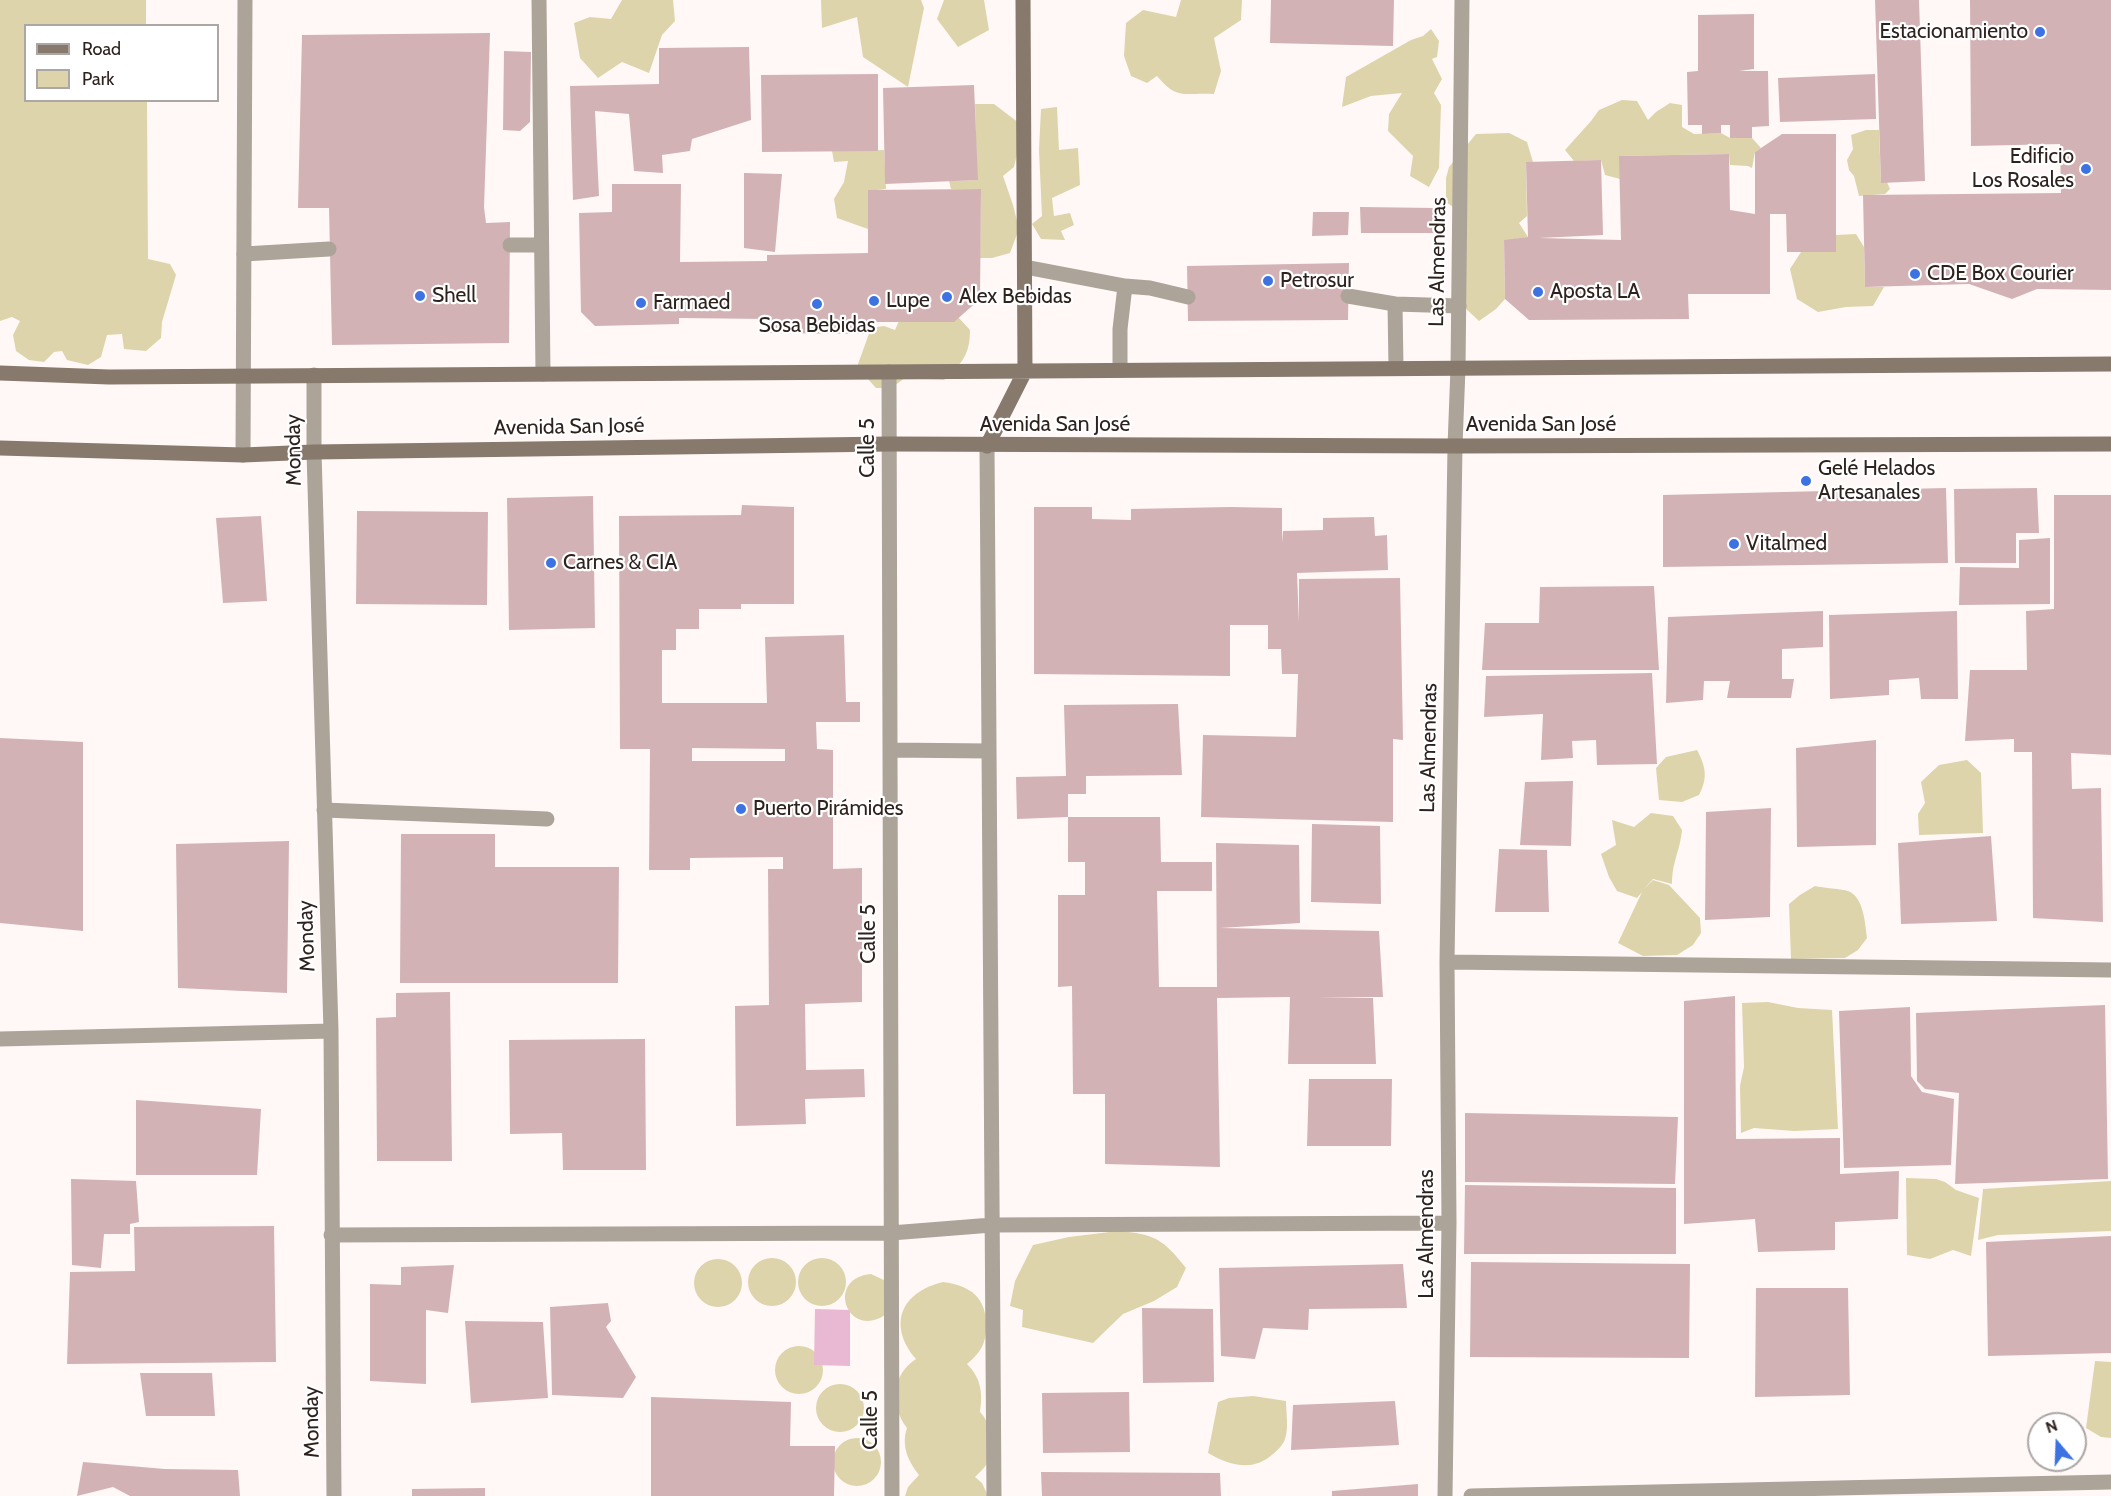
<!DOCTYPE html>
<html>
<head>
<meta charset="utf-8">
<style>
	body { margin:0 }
	#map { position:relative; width:2111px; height:1496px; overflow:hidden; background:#fff8f6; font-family:Cabin,sans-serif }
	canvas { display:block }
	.legend { position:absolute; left:24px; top:24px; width:195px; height:78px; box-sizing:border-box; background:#fff; border:2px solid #aba7a5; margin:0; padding:8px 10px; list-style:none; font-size:18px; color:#2e221e }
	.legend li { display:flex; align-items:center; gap:12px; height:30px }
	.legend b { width:30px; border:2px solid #aba7a5 }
	.north { position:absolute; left:2027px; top:1412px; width:60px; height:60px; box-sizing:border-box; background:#fff; border:2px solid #aba7a5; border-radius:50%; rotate:341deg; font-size:16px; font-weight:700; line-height:24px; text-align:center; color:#2e221e }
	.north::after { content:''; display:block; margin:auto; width:21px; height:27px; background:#3c72e2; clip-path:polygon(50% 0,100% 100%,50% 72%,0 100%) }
</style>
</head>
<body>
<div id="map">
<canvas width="2111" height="1496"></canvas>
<ul class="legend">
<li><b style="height:8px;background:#87796c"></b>Road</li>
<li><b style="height:16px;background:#ded4ab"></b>Park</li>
</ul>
<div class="north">N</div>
</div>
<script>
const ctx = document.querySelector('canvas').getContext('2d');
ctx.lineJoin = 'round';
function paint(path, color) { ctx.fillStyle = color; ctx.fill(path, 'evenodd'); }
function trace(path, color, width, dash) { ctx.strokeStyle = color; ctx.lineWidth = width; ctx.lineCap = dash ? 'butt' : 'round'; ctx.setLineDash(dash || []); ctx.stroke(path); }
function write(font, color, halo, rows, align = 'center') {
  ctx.font = font + ' Cabin,sans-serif'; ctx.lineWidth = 4.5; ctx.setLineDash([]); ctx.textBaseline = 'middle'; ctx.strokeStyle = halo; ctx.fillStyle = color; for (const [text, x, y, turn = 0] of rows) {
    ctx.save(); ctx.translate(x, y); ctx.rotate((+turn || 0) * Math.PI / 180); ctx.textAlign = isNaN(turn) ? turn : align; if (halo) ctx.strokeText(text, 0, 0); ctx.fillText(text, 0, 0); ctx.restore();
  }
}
paint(new Path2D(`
	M0,0H146V25L26,26V100L147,101L148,259L170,264L176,275L162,322L161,338L146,351L124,349L122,334L107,335L101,357L88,365L67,360L62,351L54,352L44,362L29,360L16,351L13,335L20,321L12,317L0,321Z
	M622,0H673L675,21L662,35L649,73L622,62L598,78L580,58L574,23L590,17L611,19Z
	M821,0H921L924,8L908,87L863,57L857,17L822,28Z
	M944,0H984L989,30L958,47L937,19Z
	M1181,0H1242L1241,20L1214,38L1221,71L1214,94C1184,92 1178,101 1157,76L1147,83L1131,76L1124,56L1126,23L1143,10L1176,17Z
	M1431,29L1439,41L1437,57L1432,59L1442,79L1434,93L1441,105L1439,168L1429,187L1410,176L1413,156L1388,131L1389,114L1402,93L1371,96L1342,107L1346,77L1411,40L1423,36Z
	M1622,100L1637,101L1648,120L1656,112L1670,103L1682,105V127L1694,134L1721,133L1730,138H1752L1761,148L1755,152L1752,168L1748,166L1730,165L1729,154L1620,156V179L1605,175L1601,160L1574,161L1565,150L1591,121L1599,110Z
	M975,104H994L1019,123V146L1014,167L1003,176L1013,205L1019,229L1010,253L992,258H980L981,189H951L949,181L977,180Z
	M1057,107L1059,150L1078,148L1080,185L1052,198L1054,216L1070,213L1074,225L1061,231L1065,240L1041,239L1032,224L1042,216L1039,150L1041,109Z
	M1866,130H1879L1881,182H1887L1890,189L1885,194L1859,196L1854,176L1849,170L1847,160L1853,149L1851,135Z
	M1509,133L1527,142L1533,162H1526L1527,216L1519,223L1528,237L1504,241L1505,299L1496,309L1479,321L1463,306L1460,212L1446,202V178L1449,167L1476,134Z
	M884,150L886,189L868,191V229L837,218L834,199L844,182L848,161L834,162L832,151Z
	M1856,234L1864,247L1865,287H1884L1873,306L1846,307L1818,312L1797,299L1790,269L1801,252H1836V235Z
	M959,318L970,330C970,355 962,363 944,380L921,379L913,368C903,382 893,389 876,388L857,367L871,328L884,326L895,330L899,321Z
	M1697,750C1706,767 1708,778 1699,795L1682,802L1659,800L1656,768L1666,757Z
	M1967,760L1981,773L1983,833L1919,835L1918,814L1925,803L1921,782L1939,765Z
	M1651,813L1673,816L1682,830C1680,851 1672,862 1672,884L1653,879L1644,889L1653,880L1669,885L1700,918L1701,933L1693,945L1677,955L1643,956L1618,943L1642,892L1637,898L1617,891L1609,877L1601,854L1616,845L1612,820L1634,827Z
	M1815,886C1823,888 1842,889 1848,891C1864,897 1865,924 1867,938L1858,950L1845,958L1791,959L1789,904L1800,895Z
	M1768,1002L1798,1008L1832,1010L1838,1129L1794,1131L1754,1128L1741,1133L1740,1086L1744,1067L1742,1003Z
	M1906,1178L1936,1179L1945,1182L1956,1190L1979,1198L1971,1256L1953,1250L1930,1259L1907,1255Z
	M2111,1181V1231L1998,1235L1978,1240L1983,1189Z
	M1118,1231C1155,1234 1163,1239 1186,1268L1177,1287L1154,1301L1123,1314L1093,1343L1022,1327L1023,1310L1010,1306L1015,1281L1033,1245L1069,1237Z
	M748 1282a24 24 0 1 1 48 0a24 24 0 1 1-48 0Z
	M798 1282a24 24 0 1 1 48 0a24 24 0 1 1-48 0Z
	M694 1283a24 24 0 1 1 48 0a24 24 0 1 1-48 0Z
	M871,1274L886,1281L885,1315C847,1340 825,1278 871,1274Z
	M943,1282C971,1286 987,1297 986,1328C986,1344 980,1353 967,1364C981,1378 983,1393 980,1412C990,1422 995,1443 990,1457C988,1465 981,1471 975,1477L982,1483L988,1496H905L908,1487L919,1475C908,1461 901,1446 907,1428C890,1406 891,1375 916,1359C887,1325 901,1292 943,1282Z
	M775 1370a24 24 0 1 1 48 0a24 24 0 1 1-48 0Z
	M2095,1361L2111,1362V1438L2101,1437L2086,1428Z
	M816 1408a24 24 0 1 1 48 0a24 24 0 1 1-48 0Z
	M1253,1396L1286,1401C1286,1413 1289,1427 1285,1439C1283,1445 1278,1450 1273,1454C1253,1472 1230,1466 1208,1453L1218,1402L1229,1398Z
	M833 1462a24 24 0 1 1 48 0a24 24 0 1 1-48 0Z`), '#ded4ab');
paint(new Path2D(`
	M815,1309L850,1310V1366L814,1365Z`), '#e9b8d2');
paint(new Path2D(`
	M1271,0H1394L1393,46L1270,43Z
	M1875,0H1919L1925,181L1881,183Z
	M1970,0H2111V290L2037,289L2012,299L1969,284L1865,287L1863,195L2061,193L2060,144L1971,146Z
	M1754,14V69L1739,71H1768L1769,126L1752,127V138H1730V125H1721V133L1702,134V125H1688L1687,72L1698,71V15Z
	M490,33L484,207L486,223L510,222L509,343L332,345L329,208H298L302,35Z
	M749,47L751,120L692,139L690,151L662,155L663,173L634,171L629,114L595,111L599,196L573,200L570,86L659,84V48Z
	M504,51L531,52L530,122L520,131L503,130Z
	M878,74V151L762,152L761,75Z
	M1875,74L1876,119L1780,122L1778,78Z
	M974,85L978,180L885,184L883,88Z
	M1782,134H1836V252H1787L1786,214H1770V294H1688L1689,319L1529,320L1505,299L1504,240L1528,237L1526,162L1601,160L1603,235L1539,238L1621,240L1619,156L1729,154L1730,210L1755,214V152Z
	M744,173L782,174L775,252L744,248Z
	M612,184H681L680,262L767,261V255L868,253V190L981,189L980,299L954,322H871V334L768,333L767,319L679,318V324L595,326L581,312L579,213L612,212Z
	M1360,207L1434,208V233H1361Z
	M1313,212H1349L1348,235L1312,236Z
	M1349,263L1348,320L1188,321L1187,266Z
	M1946,488L1948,563L1663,567V495Z
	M2037,488L2039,533H2016V563H1955L1954,489Z
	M2054,495H2111V755L2071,753L2072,789L2101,788L2103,922L2033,918L2032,752H2014V739L1965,741L1970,670H2027L2026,611L2054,609Z
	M593,496L595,628L509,630L507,498Z
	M742,505L794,507V604H741V609H699V629H676V650H662V703H767L765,637L844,635L846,702H860V722H816L817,749L833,750V869L862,868V1002L805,1004L806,1070L864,1069L865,1097L805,1099L806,1124L736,1126L735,1006L769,1005L768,869H783V857L690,858V870H649L650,749H620L619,516L741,515ZM692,748L785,749V761H692Z
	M1034,507H1092V519L1131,520V509L1230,507L1282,508V543L1283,531L1323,530V518L1374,517L1375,536L1387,535L1388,570L1297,573L1299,623V579L1400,578L1403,740L1393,739V822L1201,817L1203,735L1296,737L1298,674H1282L1281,649H1268V625H1230V676L1034,674Z
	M357,511L488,512L487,605L356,604Z
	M261,516L267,601L223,603L216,518Z
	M2050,538V604L1959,605L1960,567L2019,568V540Z
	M1654,586L1659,670H1482L1485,623H1539L1540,587Z
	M1823,611V647L1782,649V679H1794L1791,698H1727L1730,681H1704L1703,700L1666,703L1668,617Z
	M1957,611L1958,699H1921L1919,678L1889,680V695L1830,699L1829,615Z
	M1652,673L1657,764L1597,765L1596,740L1572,741L1573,758L1541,760L1543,714L1484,717L1486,676Z
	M1178,704L1182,775L1086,776V794H1068V817H1160L1161,862H1212V891H1157L1159,987H1217L1216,843L1299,845L1300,923L1220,928L1379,931L1383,997H1318L1373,998L1376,1064H1288L1290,997L1217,998L1220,1167L1105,1164V1094H1073L1072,986L1058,987V895H1085V862H1068V817L1017,819L1016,777L1066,776L1064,705Z
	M0,738L83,742V931L0,923Z
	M1876,740V845L1797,847L1796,748Z
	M1573,781L1571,846L1520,845L1525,782Z
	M1771,808L1770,917L1705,920L1706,812Z
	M1312,824L1380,826L1381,904L1311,902Z
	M401,834H495V867H619L618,983H400Z
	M1991,836L1997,921L1901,924L1898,843Z
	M289,841L287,993L178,988L176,844Z
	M1499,849L1547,850L1549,912H1495Z
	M450,992L452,1161H377L376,1018L396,1017V993Z
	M1735,996L1736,1139L1840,1138V1174L1899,1171L1898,1219L1835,1222V1250L1758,1252L1755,1219L1684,1224V1001Z
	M2105,1005L2108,1179L1955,1184L1959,1093L1925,1089L1917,1081L1916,1013Z
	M1910,1007L1911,1076L1922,1092L1954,1099L1951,1165L1844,1168L1839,1011Z
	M645,1039L646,1170H563L562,1133L510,1134L509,1040Z
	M1309,1079H1392L1391,1146H1307Z
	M136,1100L261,1109L257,1175H136Z
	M1465,1113L1678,1117L1675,1184L1465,1182Z
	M71,1179L136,1181L139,1222L130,1224V1234H104L101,1268L72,1265Z
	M1465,1185L1676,1188V1254H1464Z
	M274,1226L276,1362L67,1364L70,1272L135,1271L134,1227Z
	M2111,1236V1353L1988,1356L1986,1242Z
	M1471,1262L1690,1264L1689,1358L1470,1357Z
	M1403,1264L1407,1308L1309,1309L1308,1330L1263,1328L1255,1359L1221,1356L1219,1268Z
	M454,1265L448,1313L426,1310V1384L370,1381V1284L401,1285V1267Z
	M1756,1288H1848L1850,1395L1755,1397Z
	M608,1303L611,1321L606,1327L636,1377L623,1398L552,1395L550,1307Z
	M1142,1308L1213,1309L1214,1382L1143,1383Z
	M465,1321L543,1322L548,1398L471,1403Z
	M140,1373H212L215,1416H146Z
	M1129,1392L1130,1452L1043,1453L1042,1393Z
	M651,1397L791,1402L790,1446H835L834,1496H651Z
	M1395,1401L1399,1445L1291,1450L1293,1405Z
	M83,1462L165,1469L238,1470L240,1496H130L113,1487L77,1496Z
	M1041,1472L1220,1473L1221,1496H1042Z
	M1418,1484V1496H1332V1491Z
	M485,1488V1496H412V1489Z`), '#d3b2b5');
trace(new Path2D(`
	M539,0L543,374
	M510,245H541
	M244,254L329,249
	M1025,267L1125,286
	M1348,296L1395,304L1396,368
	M1395,304L1459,306
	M1120,370V329L1125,286L1150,288L1188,297
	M324,810L547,819`), '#aca399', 15);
trace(new Path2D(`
	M889,372L892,1496
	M314,375V452L331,1031L334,1496
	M987,446L994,1496
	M243,455L245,0
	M890,750L989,751
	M1447,962L2111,970
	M0,1039L331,1031
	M331,1235L891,1233L992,1225L1449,1223
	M1445,1496L1449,1223L1447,962L1455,446L1458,368L1462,0
	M1471,1496L2111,1482`), '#aca399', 15);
trace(new Path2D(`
	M0,373L109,377L2111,364
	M987,446L1025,371L1023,0
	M0,448L243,455L314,452L890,444L1455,446L2111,444`), '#87796c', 15);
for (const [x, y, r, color] of [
	[2040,32,6,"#3c72e2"],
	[2086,169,6,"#3c72e2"],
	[1915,274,6,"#3c72e2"],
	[1268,281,6,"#3c72e2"],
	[1538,292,6,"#3c72e2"],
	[420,296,6,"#3c72e2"],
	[947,297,6,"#3c72e2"],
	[874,301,6,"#3c72e2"],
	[641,303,6,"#3c72e2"],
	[817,304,6,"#3c72e2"],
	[1806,481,6,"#3c72e2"],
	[1734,544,6,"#3c72e2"],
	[551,563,6,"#3c72e2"],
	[741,809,6,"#3c72e2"]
]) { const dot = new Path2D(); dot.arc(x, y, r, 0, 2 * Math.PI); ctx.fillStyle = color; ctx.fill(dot); trace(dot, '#fff', 2); }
write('21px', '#2e221e', '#fff', [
	["Estacionamiento",2028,32,"right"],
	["Edificio",2074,157,"right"],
	["Los Rosales",2074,181,"right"],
	["CDE Box Courier",1927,274],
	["Petrosur",1280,281],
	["Aposta LA",1550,292],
	["Shell",432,296],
	["Alex Bebidas",959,297],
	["Lupe",886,301],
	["Farmaed",653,303],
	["Sosa Bebidas",817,326,"center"],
	["Gelé Helados",1818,469],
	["Artesanales",1818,493],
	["Vitalmed",1746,544],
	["Carnes & CIA",563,563],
	["Puerto Pirámides",753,809]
], 'left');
write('21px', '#2e221e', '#fff', [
	["Las Almendras",1438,262,-89],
	["Avenida San José",1055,425],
	["Avenida San José",1541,425],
	["Avenida San José",569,427,-1],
	["Calle 5",868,448,-90],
	["Monday",294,450,-91],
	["Las Almendras",1429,748,-89],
	["Calle 5",869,934,-90],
	["Monday",307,936,-92],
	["Las Almendras",1427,1234,-90],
	["Calle 5",871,1420,-90],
	["Monday",312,1422,-91]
]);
</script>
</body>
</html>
